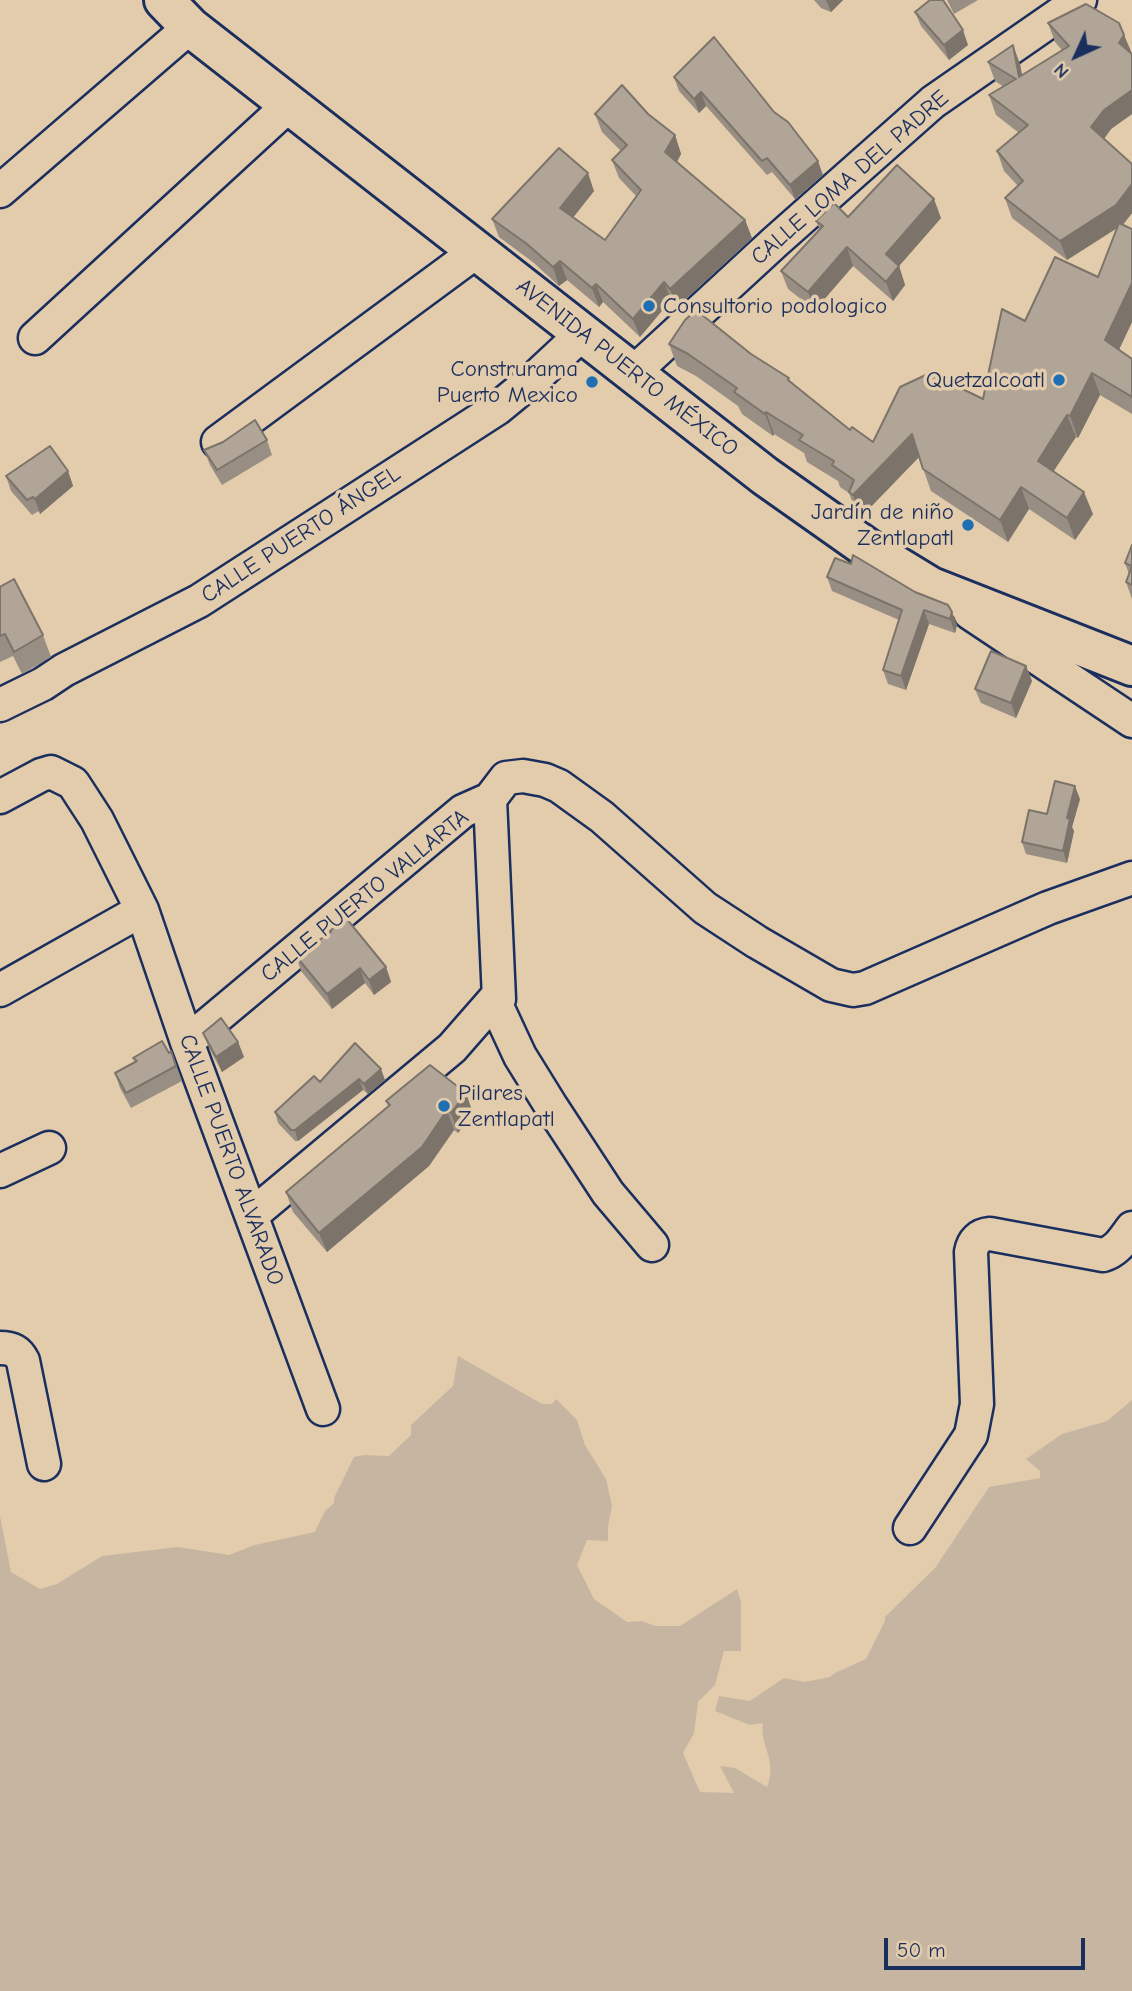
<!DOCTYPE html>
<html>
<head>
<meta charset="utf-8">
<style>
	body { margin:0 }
	#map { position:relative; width:1132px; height:1991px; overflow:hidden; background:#e3ccac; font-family:"Comic Neue",sans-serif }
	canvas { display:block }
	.north { position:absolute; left:1041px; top:21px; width:70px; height:70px; -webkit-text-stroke:5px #e3ccac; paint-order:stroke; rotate:225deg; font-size:19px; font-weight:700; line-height:28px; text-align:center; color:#1b2f5e }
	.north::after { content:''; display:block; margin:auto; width:24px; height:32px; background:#1b2f5e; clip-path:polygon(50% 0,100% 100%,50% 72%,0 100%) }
	.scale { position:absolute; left:884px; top:1938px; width:201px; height:32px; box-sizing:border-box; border:4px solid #1b2f5e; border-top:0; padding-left:9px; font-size:21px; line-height:24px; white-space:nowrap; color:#1b2f5e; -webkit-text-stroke:5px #e3ccac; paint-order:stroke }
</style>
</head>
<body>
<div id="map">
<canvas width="1132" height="1991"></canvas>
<div class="north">N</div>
<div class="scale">50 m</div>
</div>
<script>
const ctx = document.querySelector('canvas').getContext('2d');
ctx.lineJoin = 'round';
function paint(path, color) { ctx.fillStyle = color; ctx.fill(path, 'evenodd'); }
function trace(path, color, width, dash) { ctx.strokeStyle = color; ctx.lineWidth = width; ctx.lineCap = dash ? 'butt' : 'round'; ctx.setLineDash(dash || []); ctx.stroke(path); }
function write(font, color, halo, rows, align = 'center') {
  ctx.font = font + ' "Comic Neue",sans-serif'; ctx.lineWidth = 7; ctx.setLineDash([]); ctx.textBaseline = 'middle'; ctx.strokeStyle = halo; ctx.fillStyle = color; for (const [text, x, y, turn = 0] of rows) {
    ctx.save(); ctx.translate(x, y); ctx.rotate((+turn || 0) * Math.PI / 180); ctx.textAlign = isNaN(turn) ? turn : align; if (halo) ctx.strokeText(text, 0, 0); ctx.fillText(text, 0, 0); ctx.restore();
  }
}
paint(new Path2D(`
	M458,1356L542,1404H552L556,1399L577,1420L585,1445L606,1479L612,1506L608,1527V1541L587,1540L577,1565L594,1599L627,1622L642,1621L655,1626H680L737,1589L741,1602V1651H724L715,1685L698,1702L694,1733L683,1753L700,1792L734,1793L720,1766L735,1768L767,1787C778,1759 759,1746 763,1723L750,1725L715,1711L719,1696L750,1701L784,1678L805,1682L830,1677L835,1673L866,1659L885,1621V1617L935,1568L989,1487L1040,1478V1471L1026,1459L1062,1434L1107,1421L1132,1400V1991H0V1516L11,1572L40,1589L57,1584L102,1556L178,1547L229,1555L255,1545L315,1532L325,1511L334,1503V1498L354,1457L364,1455L389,1456L411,1435V1425L453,1386Z`), '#c6b5a0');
const minor = new Path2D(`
	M0,191L190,27
	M35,338L289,105
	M634,372L775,242L933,102L1080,0
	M218,442L477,251
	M970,613L1132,721
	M0,705L43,684L64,670L199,601L498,408L537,376L582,334
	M0,797L41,775L51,772L73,783L97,820L142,910L187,1042L323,1409
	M490,799L499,999L494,1000L520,1056L551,1106L608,1193L652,1245
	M0,990L142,910
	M187,1042L463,811L490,799L506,778L523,776L545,780L559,786L602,817L705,908L757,942L831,985L853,990L865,988L1048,908L1132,878
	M0,1171L49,1148
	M252,1215L452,1048L494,1000
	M0,1348C12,1348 18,1351 23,1361L44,1464
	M910,1528L971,1435L977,1404L971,1252C973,1241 979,1235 990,1234L1103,1255C1117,1251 1123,1240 1132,1228`);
const major = new Path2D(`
	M164,0L190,27L765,476L867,548L931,587L1132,666`);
trace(minor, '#1b2f5e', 37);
trace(major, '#1b2f5e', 44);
trace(minor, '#e3ccac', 32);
trace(major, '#e3ccac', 38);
paint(new Path2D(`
	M814,0H843L831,12L821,8Z
	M947,0H978L954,14Z
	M915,12L968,45L949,60L921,26Z
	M1048,23L1124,35L1132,54V114L1111,129L1104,139L1132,164V213L1123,225L1132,229V322L1119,350L1132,359V414L1100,395L1078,438L1076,437L1053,471L1093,514L1075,540L1029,509L1008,542L931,491L919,457L861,517L857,514L849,493L840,487L838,481L807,462L804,453L774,434L773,436L742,414L738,406L696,376L677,366L669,344L751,354L790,382L850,430L873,442L983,399L1025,321L1098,277L1116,229L1067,260L1012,218L1005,198L1018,186L1004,171L997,151L1019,133L996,115L989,95L1004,87L995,81L988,62L1020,64L1022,75L1062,50L1055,42Z
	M714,37L823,175L795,199L772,172L767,175L706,106L699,113L679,91L674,77Z
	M595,114H648L675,135L681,154L677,162L745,220L752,238L677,307L671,300L640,337L603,302L599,307L567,280L559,286L534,263L499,237L492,219L594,191L573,218L605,240L637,197L619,178L612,160L621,151L602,132Z
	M848,217L941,218L899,266L905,285L893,301L853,266L815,310L788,289L781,271L820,230L816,221Z
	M267,440L272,455L222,485L210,465L204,450Z
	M68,471L73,486L40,514L39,511L32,515L11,491L6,476Z
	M1132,545V599L1126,582L1129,574L1125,563Z
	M827,577L915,592L948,605L957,625L955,633L929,624L906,690L888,684L883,670L899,620L832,591Z
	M0,587L43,635L51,657L22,674L13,656L0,662Z
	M1026,666L1032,681L1016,718L981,703L975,689Z
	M1080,799L1072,827L1074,831L1067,863L1026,854L1022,842L1047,814Z
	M296,956L386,967L391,982L374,995L365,983L332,1009L301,971Z
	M203,1033L238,1042L244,1057L222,1072L209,1048Z
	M355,1043L385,1080L368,1094L363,1090L298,1141H295L278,1123L275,1112L320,1082Z
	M171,1051L182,1081L131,1108L120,1088L115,1073L135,1062L133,1058L169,1053Z
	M386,1101L473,1113L458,1133L454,1130L429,1166L327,1252L293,1212L286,1192L388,1106Z`), '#988e83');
paint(new Path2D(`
	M826,0H843L831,12Z
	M963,30L968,45L949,60L944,45Z
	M1124,35L1132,54L1119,43Z
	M1013,45L1020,64L1026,96L1019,77Z
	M1132,90V114L1111,129L1098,147L1091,127L1104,110Z
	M701,92L706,106L699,113L694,99Z
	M675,135L681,154L672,171L665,152Z
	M818,161L823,175L795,199L790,185Z
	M588,173L594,191L566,226L560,208Z
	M1132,184V213L1123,224L1067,260L1060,241Z
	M934,199L941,218L899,266L905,285L893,301L886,282V254Z
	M745,220L752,238L677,307L670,289Z
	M847,247L853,266L815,310L808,292Z
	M560,261L567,280L559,286L553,267Z
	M664,282L671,300L640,337L633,319Z
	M1132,283V322L1113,362L1105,340Z
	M596,284L603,302L599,307L592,288Z
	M1092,373L1100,395L1078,438L1070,416Z
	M766,412L774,434L773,436L765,414Z
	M1067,415L1076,437L1046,483L1038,461Z
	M912,434L920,456L861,517L853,495Z
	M68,471L73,486L40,514L35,499Z
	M1021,487L1029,509L1008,542L1000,520Z
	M1084,492L1093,514L1075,540L1067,518Z
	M924,610L929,624L906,690L901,676Z
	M952,612L957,625L955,633L950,619Z
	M1026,666L1032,681L1016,718L1011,703Z
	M1075,786L1080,799L1072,827L1074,831L1067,863L1063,851L1067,818Z
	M386,967L391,982L374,995L369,980Z
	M360,968L365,983L332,1009L327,994Z
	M238,1042L244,1057L222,1072L216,1057Z
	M381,1069L385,1080L368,1094L364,1084Z
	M359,1079L363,1090L298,1141L295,1130Z
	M466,1093L473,1113L458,1133L451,1113Z
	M447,1110L454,1130L429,1166L327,1252L319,1233Z`), '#7c746a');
const building = new Path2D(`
	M930,0H943L963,30L944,45L915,12Z
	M1086,4L1119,23L1124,35L1119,43L1132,54V90L1104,110L1091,127L1132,164V184L1116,205L1060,241L1005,198L1023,181L997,151L1028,125L989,95L1016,79L988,62L1013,45L1019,77L1069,46L1048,23Z
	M714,37L774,112L788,122L818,161L790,185L767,158L762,161L701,92L694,99L674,77Z
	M622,85L648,114L675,135L665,152L745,220L670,289L664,282L633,319L596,284L592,288L560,261L553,267L527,244L492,219L559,148L588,173L560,208L605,240L641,190L612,160L627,145L595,114Z
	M897,165L934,199L886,254L899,266L886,282L847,247L808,292L781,271L823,226L816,221L834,203L848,217Z
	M1119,223L1132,229V283L1105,340L1132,359V397L1092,373L1070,416L1067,415L1038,461L1084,492L1067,518L1021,487L1000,520L923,469L912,434L853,495L849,492L854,480L832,465L834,461L799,440L803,435L766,412L765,414L734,392L737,388L688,354L669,344L685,320L696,310L751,354L789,378L788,380L850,430L852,427L873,442L900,387L930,373L983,399L1002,309L1025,321L1055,257L1098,277Z
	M255,420L267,440L217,470L204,450L223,442Z
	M50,446L68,471L35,499L33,497L27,500L6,476Z
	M1132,545V566L1125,563Z
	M853,555L915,592L948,605L952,612L950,619L924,610L901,676L883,670L902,610L827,577L835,558L851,564Z
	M1132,566V585L1126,582Z
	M14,579L43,635L14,652L5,634L0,636V587Z
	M991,651L1026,666L1011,703L975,689Z
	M1055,781L1075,786L1067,818L1070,819L1063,851L1022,842L1029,810L1047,814Z
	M346,918L386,967L369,980L360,968L327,994L296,956L331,932L330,931Z
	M221,1018L238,1042L216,1057L203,1033Z
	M162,1041L169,1053L171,1051L176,1066L126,1093L115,1073L137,1061L133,1058Z
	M355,1043L381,1069L364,1084L359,1079L295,1130H291L275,1112L314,1076L320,1082Z
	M430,1065L466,1093L451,1113L447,1110L422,1147L319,1233L286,1192L390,1105L386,1101Z`);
paint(building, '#b1a598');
trace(building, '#7c746a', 2);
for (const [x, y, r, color] of [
	[649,306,7,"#1f6fb2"],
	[1059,380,7,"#1f6fb2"],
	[592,382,7,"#1f6fb2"],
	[968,525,7,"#1f6fb2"],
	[444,1106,7,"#1f6fb2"]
]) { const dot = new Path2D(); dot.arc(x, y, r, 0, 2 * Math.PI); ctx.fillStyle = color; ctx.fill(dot); trace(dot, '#e3ccac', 2.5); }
write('23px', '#1b2f5e', '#e3ccac', [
	["CALLE LOMA DEL PADRE",850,178,-41],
	["AVENIDA PUERTO MÉXICO",627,368,38],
	["CALLE PUERTO ÁNGEL",301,535,-33],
	["CALLE PUERTO VALLARTA",365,896,-39],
	["CALLE PUERTO ALVARADO",231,1160,70]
]);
write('23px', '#1b2f5e', '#e3ccac', [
	["Consultorio podologico",663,306,"left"],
	["Construrama",578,369],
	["Puerto Mexico",578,395],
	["Quetzalcoatl",1045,380],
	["Jardín de niño",954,512],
	["Zentlapatl",954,538],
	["Pilares",458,1093,"left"],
	["Zentlapatl",458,1119,"left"]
], 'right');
</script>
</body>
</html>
